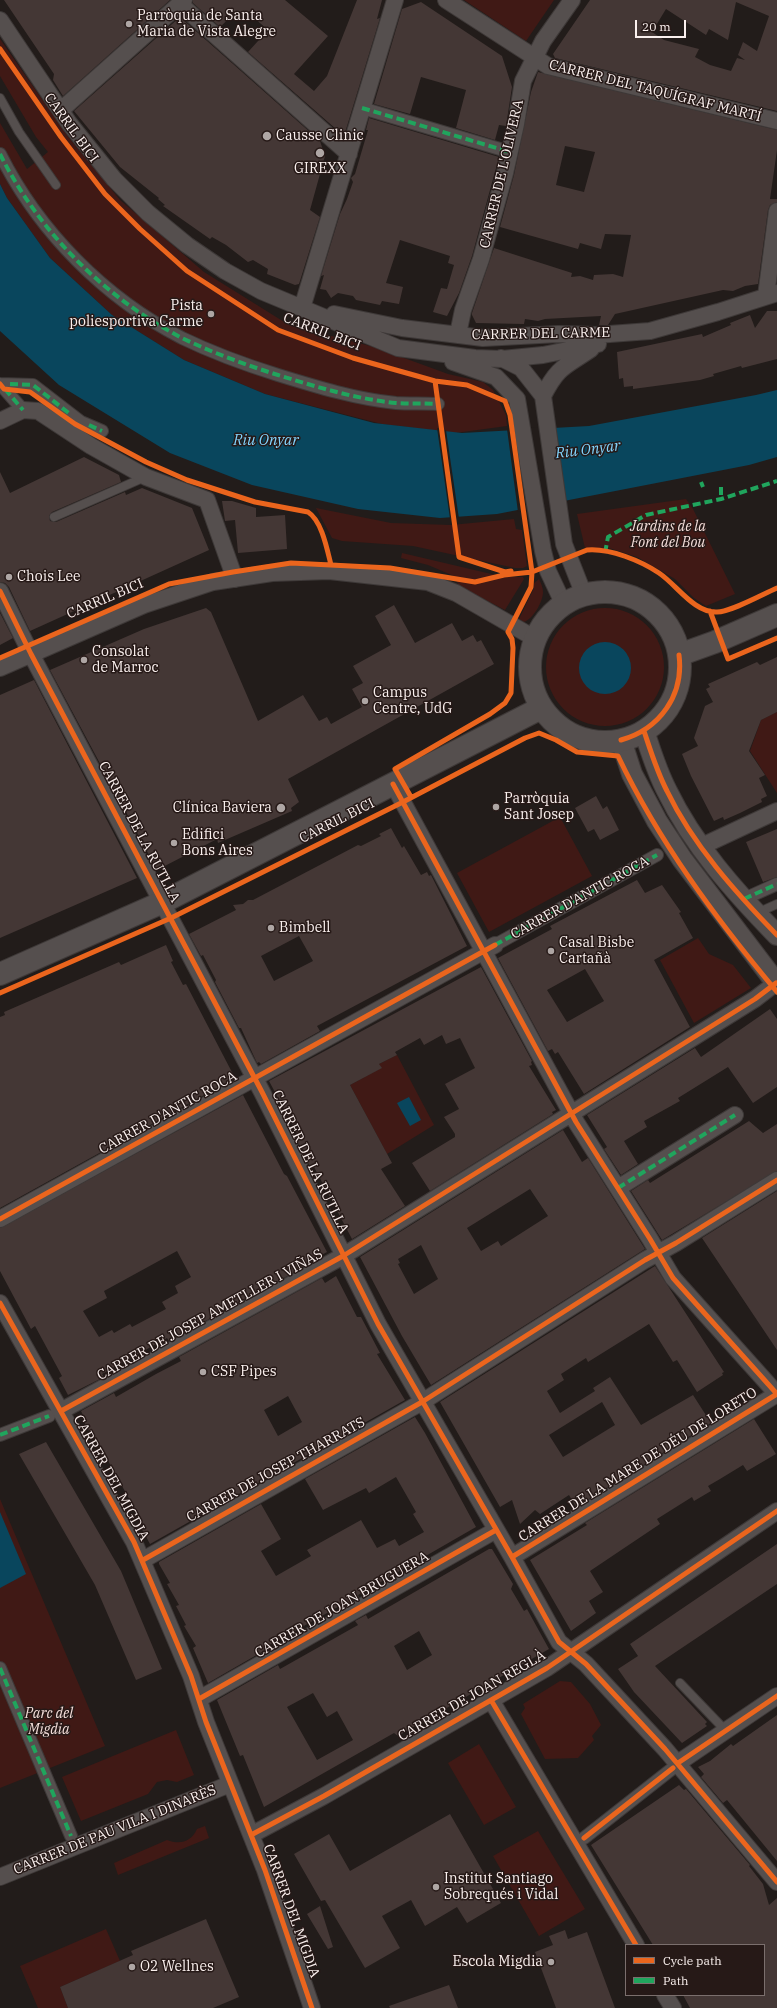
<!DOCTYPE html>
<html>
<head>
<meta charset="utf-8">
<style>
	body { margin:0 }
	#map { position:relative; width:777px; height:2008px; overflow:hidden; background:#221c1a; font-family:"IBM Plex Serif",serif }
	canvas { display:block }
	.legend { position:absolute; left:625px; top:1944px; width:140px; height:52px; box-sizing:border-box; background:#261917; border:1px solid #7b6f6d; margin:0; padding:5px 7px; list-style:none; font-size:12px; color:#faf0ee }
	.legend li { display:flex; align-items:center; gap:8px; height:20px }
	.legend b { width:20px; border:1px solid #7b6f6d }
	.scale { position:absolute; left:635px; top:20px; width:51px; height:18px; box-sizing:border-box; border:2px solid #faf0ee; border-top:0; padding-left:5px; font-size:12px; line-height:14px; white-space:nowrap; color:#faf0ee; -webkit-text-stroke:3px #261917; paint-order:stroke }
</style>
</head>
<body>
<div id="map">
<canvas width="777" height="2008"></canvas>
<ul class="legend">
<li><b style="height:5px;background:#eb651d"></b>Cycle path</li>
<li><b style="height:5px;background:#20a55d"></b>Path</li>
</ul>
<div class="scale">20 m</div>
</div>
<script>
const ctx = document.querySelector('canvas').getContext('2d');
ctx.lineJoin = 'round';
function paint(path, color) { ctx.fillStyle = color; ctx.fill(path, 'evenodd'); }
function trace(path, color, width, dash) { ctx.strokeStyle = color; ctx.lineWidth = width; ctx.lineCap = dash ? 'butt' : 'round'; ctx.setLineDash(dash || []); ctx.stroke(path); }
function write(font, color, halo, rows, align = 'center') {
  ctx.font = font + ' "IBM Plex Serif",serif'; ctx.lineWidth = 3; ctx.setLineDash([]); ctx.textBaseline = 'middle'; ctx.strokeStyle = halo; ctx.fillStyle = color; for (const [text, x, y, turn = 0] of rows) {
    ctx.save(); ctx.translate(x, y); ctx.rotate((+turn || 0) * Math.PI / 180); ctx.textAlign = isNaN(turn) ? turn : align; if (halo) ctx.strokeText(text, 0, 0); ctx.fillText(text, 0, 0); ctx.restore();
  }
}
paint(new Path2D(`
	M464,0H554L526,41Z
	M0,39L70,139L120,200L204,272L289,325L374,347L448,374L483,382L493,390L506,415L507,426L455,433L382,424L265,394L184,360L112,315L50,258L7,198L0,184V123L27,169L48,152L36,137L0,76Z
	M686,499L693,509L735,594L706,606L694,598L675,579L637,557L609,548H585L577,514Z
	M316,508L391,523L451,525L514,519L516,529L522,530L527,566L523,568H515L413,546L342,541L332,538Z
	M402,553L504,577H523L524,579L505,610L459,586L454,576L428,565L401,558Z
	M539,579C541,583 543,588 543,592C543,602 533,619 524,622L519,619L534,588L533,584Z
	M546 667a59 59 0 1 1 118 0a59 59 0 1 1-118 0Z
	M777,712V793L750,751L761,720Z
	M560,817L592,876L489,932L457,873Z
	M698,938L709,954L733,965L751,988L694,1023L660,960Z
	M397,1055L434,1125L387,1154L350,1085L381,1068L379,1064Z
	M0,1499L105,1746L0,1788Z
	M560,1681L571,1682L590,1704L601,1725L592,1736L594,1740L578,1758L545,1759L521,1714L525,1708L523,1704Z
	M176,1730L194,1775L177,1782L167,1780L157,1782L148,1794L81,1821L62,1777Z
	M479,1744L516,1807L484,1825L448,1763Z
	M205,1826L209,1838L118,1875L114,1863L167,1840C180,1845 191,1842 197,1829Z
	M538,1831L585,1909L539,1936L493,1856Z
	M106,1929L120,1961L60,1987L68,2008H38L20,1966Z`), '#401915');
paint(new Path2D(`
	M0,184L7,198L50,258L112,315L184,360L265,394L374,423L462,433L589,426L756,395L777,390V457L749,465L497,514L440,518L358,509L252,485L170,453L59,385L0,331Z
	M579 668a26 26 0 1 1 52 0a26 26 0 1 1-52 0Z
	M409,1097L421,1120L410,1126L397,1103Z
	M0,1512L26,1574L0,1588Z`), '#09465d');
paint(new Path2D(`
	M553,426L562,503L518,512L507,429Z
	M437,428L446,430L459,519H450Z`), '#221c1a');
paint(new Path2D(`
	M4,0H170L63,96L53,80L54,74Z
	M193,0H285L328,36L294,74L314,91L327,76L357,0H382L377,19L380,18L344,136L248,52L268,30L246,11L241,16L236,12L220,27L193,3Z
	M590,0H777V111L555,58L553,54ZM736,2L769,16L757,51L743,42L738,55L745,60L737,58L731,71L710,65L695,57L699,49L664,40L652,32L666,9L706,35L709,29L728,40Z
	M421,2L502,56L512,87L506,126L499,125L495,140L456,128L466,90L421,77L410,114L374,104L402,9Z
	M180,17L320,141L325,156L310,210L320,217L299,284L295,285L267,274L268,269L253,260L248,262L226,245L212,237L210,239L163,206L165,205L158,199L159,198L120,167L74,111Z
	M538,72L777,130V150L770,199H777V202L770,205L768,210L758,284L745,286L733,291L723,290L615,314L608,325H599L601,316L545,319L538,321L525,319L524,324L476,323L472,315V313L494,248L572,273L571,277L580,276L593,280L594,275L613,274L623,277L631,235L605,234L601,249L580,243L578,249L500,227L514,175L531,92ZM565,146L595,152L584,192L556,185Z
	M369,118L499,157L472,256L459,293L447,316L433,312L441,288L447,289L454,265L448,263L450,256L400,240L386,283L403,287L399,304L382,301L380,305L356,300L353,296L338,293L331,298L326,290L320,289L324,275L321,276L340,214L347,199L353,182L351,178L355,174L368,130H366Z
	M767,311H777V359L742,368L741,366L713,374L714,376L700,380L633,389V386L624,387L623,378L619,379L617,352L702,334L703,337L731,325L730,323L750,315L755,328Z
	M84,457L119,475L121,482L52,512L49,516L50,521L56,522L125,492L126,495L142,488L192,508L209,550L30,631L9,587L5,583L0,582V472L10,493Z
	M222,501H232L256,508V517L285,515L287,549L238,553L235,520L225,521Z
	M394,605L415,643L452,623L462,641L473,635L477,642L481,640L494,664L288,779L299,802L291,808L292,811L218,843L217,839L157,870L50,670L144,629L206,608L211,612L258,721L303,695L319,721L327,717L331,724L362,707L352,689L363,683L353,666L391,645L375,616Z
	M0,613L13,638L0,645Z
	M777,657V712L761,720L749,751L765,775L759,778L767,796L761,799L762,802L740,813L724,820L723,817L714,821L691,776L682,754L698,746L694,738L705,706L713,702L706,689L710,687L708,684L757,662L760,665Z
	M34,680L137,878L0,938V695Z
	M596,796L603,809L607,806L619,830L600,840L594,829L588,832L575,808Z
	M391,828L402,848L404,846L421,875L427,872L429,876L431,875L467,946L317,1026L320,1031L261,1064L259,1062L257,1063L241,1028H239L215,982L216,980L203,955L201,956L189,934L236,910L233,905L243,904L248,900H253L358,845L361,846L381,836L379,834ZM299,936L313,961L274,981L261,956Z
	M777,829V877L763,882L746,842Z
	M637,880L645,893L662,885L681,912L679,913L693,938L654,960L690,1027L584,1094L558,1052L555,1054L552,1049L548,1051L498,958L552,929L550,926ZM585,969L604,1001L567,1022L547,990Z
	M166,945L173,961L171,962L183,985L186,984L235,1078L0,1208V1017L5,1015L4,1012L119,962L121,965Z
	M481,967L532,1061L531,1062L532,1065L529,1066L556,1110L552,1112L553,1114L430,1191L412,1163L455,1137V1134L444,1117L459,1109L445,1084L475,1068L460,1038L446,1044L442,1035L424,1045L420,1038L395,1052L397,1055L379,1064L382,1068L350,1085L392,1163L381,1169L405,1206L352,1239L314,1167L309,1165L307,1161L314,1155L300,1148L297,1141L299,1137L269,1081Z
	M770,1009L777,1019V1087L753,1103L728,1067L678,1098L680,1101L644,1121L647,1127L624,1141L638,1164L621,1175L604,1149L607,1147L587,1115L695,1048L701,1057Z
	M243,1095L284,1174L287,1176L327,1252L312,1260L313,1262L169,1341L167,1338L102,1374L104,1377L68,1395L59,1378L62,1376L35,1326L31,1329L0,1271V1228ZM177,1251L191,1277L175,1286L178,1293L162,1302L166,1309L132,1327L130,1324L114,1333L112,1330L99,1337L83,1311L107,1298L104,1291Z
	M749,1121L763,1133L777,1124V1171L662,1240L631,1191L648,1180L650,1183Z
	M563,1130L582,1162L588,1158L645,1249L431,1385L402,1336L360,1257ZM530,1189L548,1216L501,1246L498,1241L481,1251L467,1228ZM421,1245L438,1279L414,1294L398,1264L400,1263L398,1259Z
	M777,1191V1350L702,1238Z
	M655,1266L724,1372L722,1373L723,1375L697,1392L677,1360L673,1362L649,1324L588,1362L586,1358L561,1374L564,1380L547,1391L560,1413L595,1391L593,1388L610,1377L641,1425L693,1395L711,1423L576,1507L569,1495L540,1514L535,1510L520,1524L512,1500L500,1507L440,1402ZM602,1402L615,1425L563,1457L549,1435Z
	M336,1276L357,1317H361L380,1353L377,1354L405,1400L150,1544L139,1524L142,1522L91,1430L89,1431L82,1418L84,1417L81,1411L114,1393L116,1397L156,1374L181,1361L179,1357L322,1278L325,1283ZM288,1396L302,1422L278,1436L264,1410Z
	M415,1417L425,1433L476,1527L358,1595L359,1597L346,1605L345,1603L266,1647L267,1649L208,1683L193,1648L196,1646L184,1626L186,1625L176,1606L179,1605L167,1584L170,1583L159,1564V1562L261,1504L281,1539L261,1551L276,1576L311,1556L307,1550L361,1520L377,1548L395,1539L399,1546L424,1532L413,1514L416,1512L396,1477L369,1493L366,1488L323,1510L305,1479Z
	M754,1419L776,1454L747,1471L743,1465L720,1479L708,1486L711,1491L694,1501L692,1497L657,1519L660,1524L590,1571L603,1592L589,1601L596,1613L571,1631L530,1560L587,1525L585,1523Z
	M46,1442L121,1571L162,1669L136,1680L95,1585L19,1454Z
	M777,1544V1584L655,1666L707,1722L705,1724L707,1726L682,1743L634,1692L618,1669L638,1656L630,1644Z
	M489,1549H492L513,1584L511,1589L524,1611L527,1609L549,1649L398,1736L394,1733L264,1807L243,1755L240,1756L217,1700L278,1665L280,1669L358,1625L355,1621L366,1615L368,1619ZM419,1631L432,1655L407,1670L394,1646ZM313,1693L327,1717L337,1711L353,1740L317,1760L287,1707Z
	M777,1715V1861L727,1800L723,1803L701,1777L704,1774L698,1767L710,1761L731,1744L733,1746Z
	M679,1785L684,1790L686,1789L750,1865L749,1866L763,1884L769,1905L777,1898V2008H690L683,1995H764V1945H653L591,1845Z
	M450,1814L501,1903L467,1923L457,1907L425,1926L411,1900L382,1916L400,1948L365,1968L325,1900L321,1901L294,1854L329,1834L350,1871Z
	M320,1906L333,1947L328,1949L307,1914Z
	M206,1919L239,1997L213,2008H68L60,1987L133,1955L131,1951Z
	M565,1930L568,1939L587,1932L615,2008H556L535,1952L553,1945L549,1936Z
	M449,1985L458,2008H390L389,2006Z`), '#443735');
const service = new Path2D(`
	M0,98L19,132L56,185
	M54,517L145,477
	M757,913L777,904
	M680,1683L726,1731`);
const pedestrian = new Path2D(`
	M362,108L510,152
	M0,154C39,232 105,298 182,338C213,353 246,365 278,375C317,387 356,399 396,403C410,404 424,403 438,404
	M0,384L33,385L81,422L102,431
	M0,384L23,410
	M744,899L777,884
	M495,945L657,855
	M0,1435L49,1416
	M0,1668L71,1836
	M584,1838L673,1768`);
const minor = new Path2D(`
	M446,0L548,66L777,121
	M180,4L349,154
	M0,20L69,123L114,179L148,213L187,245L225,271L261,291L398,348L475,358L502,359L543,355L598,344
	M61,110L184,0
	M766,296L777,211
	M302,308L395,0
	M334,314L402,328L483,338L558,334L596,335L650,331L718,312L777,293
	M458,334L463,310L481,259L505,173L516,124L523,81L543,41L572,0
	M501,358L521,368L543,396L564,544L584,595
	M453,362L496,377L517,399
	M543,396C558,366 565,367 591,349
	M517,399L543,551L548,571L564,605
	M0,421L23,410L38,411L91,446L146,477L207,500L235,579
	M0,591L31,654L262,1092L378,1324L512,1557L559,1642L586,1664L665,1749L777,1882
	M0,668L144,605L213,582L272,573L329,571L428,582L456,593L536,639
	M393,784L576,1122L650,1239L673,1278L777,1394
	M702,846L777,811
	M618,1188L735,1115
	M0,1219L495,945
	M0,1303L134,1542L191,1676L206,1722L265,1870L312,2008
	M61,1411L343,1256L755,999L776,983
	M512,1557L777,1394
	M143,1560L422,1402L645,1260L676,1243L777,1180
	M199,1699L496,1530
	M491,1700L636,1945
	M678,1763L777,1696
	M251,1835L324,1796L547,1668L777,1511
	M0,1877L230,1784
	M665,1995L673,2008`);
const tertiary = new Path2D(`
	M644,731C651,752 657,772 667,791C693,845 736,893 777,935
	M621,740L632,774L657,821L682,859L777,984`);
const secondary = new Path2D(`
	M530 667a75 75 0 1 1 150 0a75 75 0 1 1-150 0Z
	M679,655L715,642L777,615
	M0,974L163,902L541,708`);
trace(service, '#3e3938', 10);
trace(pedestrian, '#3e3938', 14);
trace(minor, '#3e3938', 18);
trace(tertiary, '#3e3938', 22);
trace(secondary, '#3e3938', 24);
trace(service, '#554f4e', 8);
trace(pedestrian, '#554f4e', 12);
trace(minor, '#554f4e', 16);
trace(tertiary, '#554f4e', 20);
trace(secondary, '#554f4e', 22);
trace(new Path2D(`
	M362,108L510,152
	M0,154C39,232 105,298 182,338C213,353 246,365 278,375C317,387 356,399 396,403C410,404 424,403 438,404
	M10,384L33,385L70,414
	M5,389L23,410
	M89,425L102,431
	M701,482L703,487
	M721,487V499
	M605,553L608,537L646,515L721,499L777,481
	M744,899L777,884
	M495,945L657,855
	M618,1188L735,1115
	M0,1435L49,1416
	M0,1668L71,1836`), '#20a55d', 4, [8, 4]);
trace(new Path2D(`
	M0,49L61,137L105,194L140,229L187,271L278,330L353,358L435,381L467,385L505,401L510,415L532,572L531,587L508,632L512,639L513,648L511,693L505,703L490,714L395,769L411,797
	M435,381L459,557L505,572L511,571
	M0,384L4,389L30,392L75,424L146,462L187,480L255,502L308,512C322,521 327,549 331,565
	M0,591L31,654L262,1092L378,1324L512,1557L559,1642L586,1664L665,1749L777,1882
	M710,611L728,659L777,638
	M0,658L169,584L233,572L291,563L390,568L475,582L504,575L532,572L587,550C610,548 641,561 659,573C677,585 694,613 717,612C731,612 763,594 777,588
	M644,731C651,752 657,772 667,791C693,845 736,893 777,935
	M621,740C660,729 684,695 679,655
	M393,784L576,1122L650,1239L673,1278L777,1394
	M0,993L171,918L403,802L525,738L539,733L556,740L577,752L618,756C659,842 716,919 777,992
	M0,1219L495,945
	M0,1303L134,1542L191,1676L206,1722L265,1870L312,2008
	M61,1411L343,1256L755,999L776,983
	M512,1557L777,1394
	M143,1560L422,1402L645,1260L676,1243L777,1180
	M199,1699L496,1530
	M491,1700L636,1945
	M678,1763L777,1696
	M251,1835L324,1796L547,1668L777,1511
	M584,1838L673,1768`), '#eb651d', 5);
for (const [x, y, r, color] of [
	[129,24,4,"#aea6a4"],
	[267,136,5,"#aea6a4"],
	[320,153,5,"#aea6a4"],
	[211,314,4,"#aea6a4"],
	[9,577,4,"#aea6a4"],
	[84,660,4,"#aea6a4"],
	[365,701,4,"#aea6a4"],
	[496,807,4,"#aea6a4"],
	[281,808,5,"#aea6a4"],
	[174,843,4,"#aea6a4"],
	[271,928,4,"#aea6a4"],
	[551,951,4,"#aea6a4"],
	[203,1372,4,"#aea6a4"],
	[436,1887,4,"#aea6a4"],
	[551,1962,4,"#aea6a4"],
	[132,1967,4,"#aea6a4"]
]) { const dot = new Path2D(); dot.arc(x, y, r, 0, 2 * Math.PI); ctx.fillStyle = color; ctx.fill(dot); trace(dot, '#261917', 1.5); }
write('14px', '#faf0ee', '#261917', [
	["Parròquia de Santa",137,16],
	["Maria de Vista Alegre",137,32],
	["Causse Clinic",276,136],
	["GIREXX",320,169,"center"],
	["Pista",203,306,"right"],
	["poliesportiva Carme",203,322,"right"],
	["Chois Lee",17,577],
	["Consolat",92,652],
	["de Marroc",92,668],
	["Campus",373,693],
	["Centre, UdG",373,709],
	["Parròquia",504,799],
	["Sant Josep",504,815],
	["Clínica Baviera",272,808,"right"],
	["Edifici",182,835],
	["Bons Aires",182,851],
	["Bimbell",279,928],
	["Casal Bisbe",559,943],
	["Cartañà",559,959],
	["CSF Pipes",211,1372],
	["Institut Santiago",444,1879],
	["Sobrequés i Vidal",444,1895],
	["Escola Migdia",543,1962,"right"],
	["O2 Wellnes",140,1967]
], 'left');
write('14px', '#faf0ee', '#261917', [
	["CARRER DEL TAQUÍGRAF MARTÍ",655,91,14],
	["CARRIL BICI",71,128,54],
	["CARRER DE L'OLIVERA",502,174,-77],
	["CARRIL BICI",322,332,21],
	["CARRER DEL CARME",541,334,-1],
	["CARRIL BICI",105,599,-23],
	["CARRIL BICI",337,821,-27],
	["CARRER DE LA RUTLLA",139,832,62],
	["CARRER D'ANTIC ROCA",580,898,-29],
	["CARRER D'ANTIC ROCA",168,1113,-29],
	["CARRER DE LA RUTLLA",310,1162,64],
	["CARRER DE JOSEP AMETLLER I VIÑAS",210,1315,-29],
	["CARRER DE LA MARE DE DÉU DE LORETO",638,1465,-32],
	["CARRER DE JOSEP THARRATS",276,1470,-29],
	["CARRER DEL MIGDIA",111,1478,61],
	["CARRER DE JOAN BRUGUERA",342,1605,-30],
	["CARRER DE JOAN REGLÀ",472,1696,-30],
	["CARRER DE PAU VILA I DINARÈS",115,1830,-22],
	["CARRER DEL MIGDIA",291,1911,70]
]);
write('italic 14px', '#f5dfdb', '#261917', [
	["Jardins de la",668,527],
	["Font del Bou",668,543],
	["Parc del",49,1714],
	["Migdia",49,1730]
]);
write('italic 15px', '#83d5fe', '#261917', [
	["Riu Onyar",266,441],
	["Riu Onyar",588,450,-7]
]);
</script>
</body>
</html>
